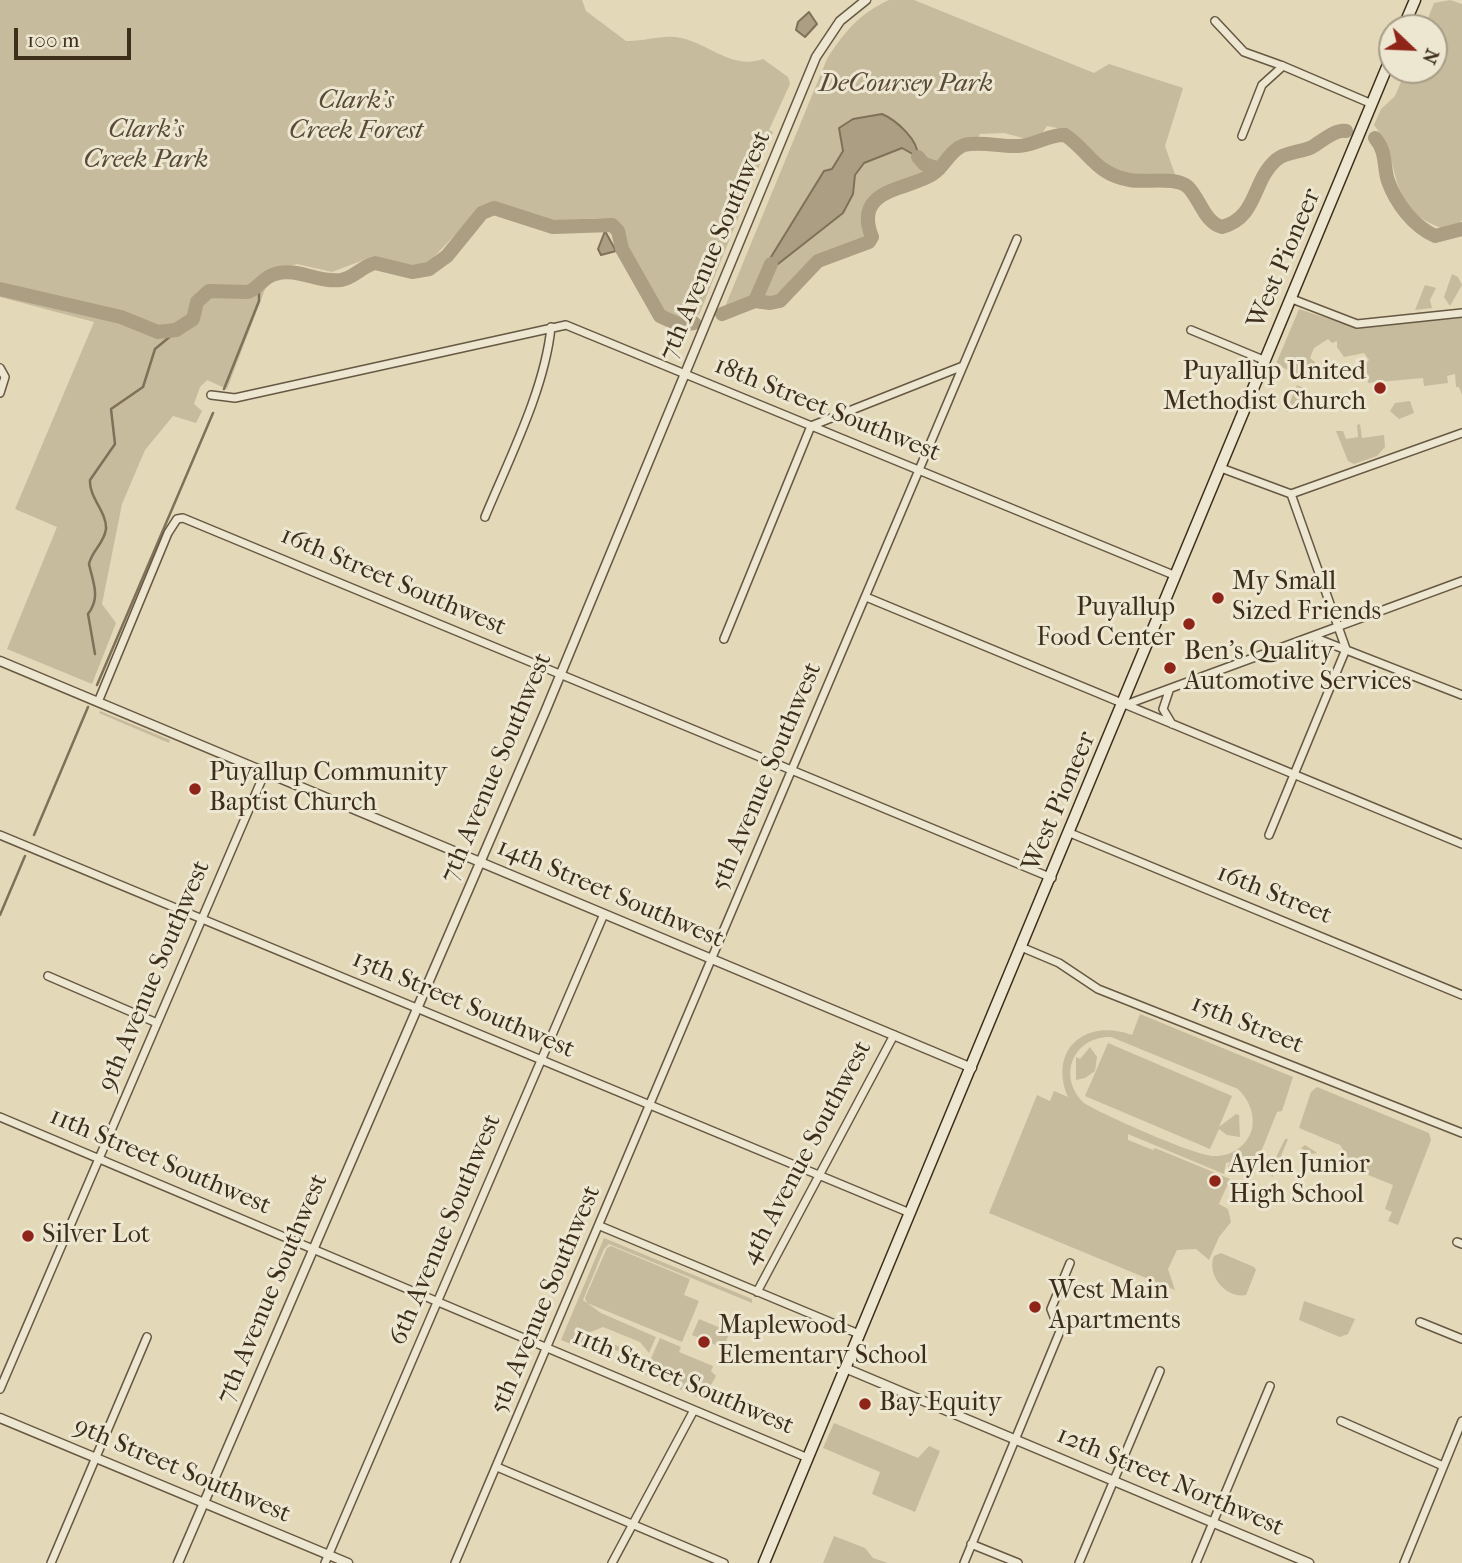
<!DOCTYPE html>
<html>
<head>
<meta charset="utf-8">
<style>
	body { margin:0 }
	#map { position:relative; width:1462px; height:1563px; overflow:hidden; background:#e3d8b7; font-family:"IM FELL French Canon",serif }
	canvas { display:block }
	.north { position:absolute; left:1378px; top:14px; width:70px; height:70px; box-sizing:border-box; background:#ede6d0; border:2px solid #a79c88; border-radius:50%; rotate:113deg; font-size:19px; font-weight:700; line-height:28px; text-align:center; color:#3d2e1c }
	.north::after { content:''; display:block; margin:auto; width:24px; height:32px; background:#8f2418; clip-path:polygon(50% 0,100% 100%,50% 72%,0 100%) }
	.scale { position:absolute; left:14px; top:28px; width:117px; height:32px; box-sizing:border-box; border:4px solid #3d2e1c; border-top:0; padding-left:9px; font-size:21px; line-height:24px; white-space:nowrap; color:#3d2e1c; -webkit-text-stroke:5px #ede6d0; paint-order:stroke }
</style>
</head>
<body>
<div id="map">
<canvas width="1462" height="1563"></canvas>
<div class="north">N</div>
<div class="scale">100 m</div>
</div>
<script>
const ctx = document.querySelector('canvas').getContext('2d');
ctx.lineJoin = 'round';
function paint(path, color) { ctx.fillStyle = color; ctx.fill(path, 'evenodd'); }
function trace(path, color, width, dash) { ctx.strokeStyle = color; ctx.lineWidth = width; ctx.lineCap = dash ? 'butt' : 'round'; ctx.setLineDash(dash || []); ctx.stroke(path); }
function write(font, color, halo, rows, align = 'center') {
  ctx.font = font + ' "IM FELL French Canon",serif'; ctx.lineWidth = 6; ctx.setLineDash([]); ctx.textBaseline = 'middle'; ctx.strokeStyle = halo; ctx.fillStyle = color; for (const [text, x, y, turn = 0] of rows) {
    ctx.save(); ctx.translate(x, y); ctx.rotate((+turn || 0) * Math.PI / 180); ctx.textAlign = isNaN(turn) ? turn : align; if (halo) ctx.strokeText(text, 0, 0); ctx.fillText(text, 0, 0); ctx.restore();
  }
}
paint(new Path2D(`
	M0,0H582L586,11L626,41C644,42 663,34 681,38C710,44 732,70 763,59L788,77L790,84L769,130L773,132L699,315L678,320L663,314L625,250L622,230L614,220L596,218L551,222L504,205L492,204L477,212L427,264L406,265L374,256L332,272L297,264L272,271L227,389L207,380L200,387L194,404L202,411L196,423L173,416L145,450L122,504L102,604L116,623L92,684L7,649L57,527L15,509L94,322L0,297Z
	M889,0H914L1094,73L1109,64L1183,88L1165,146L1176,177C1151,174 1122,177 1100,162C1078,147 1077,130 1047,126L1041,135L1027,139L1004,133L980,134L975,144C952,145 949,165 932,175C906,189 853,189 872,237L869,242L818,261L780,301L770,303L755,301L722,314L827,59C844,32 860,13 889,0Z
	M1450,0L1462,4V220L1457,226L1445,229C1382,209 1406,165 1374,125L1381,109L1395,96L1406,70H1434V28H1424L1434,3Z
	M1452,274L1458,277L1462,285L1450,306L1444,297Z
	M1425,285L1436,288L1430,300L1432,308L1415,310Z
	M1299,309L1354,327L1462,317V395L1459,387H1456L1455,374L1447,376L1448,383L1424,386L1423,378L1368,383L1366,363L1369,360L1364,353L1344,357L1337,347V341L1332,343L1328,339L1314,348L1310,358L1315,362L1314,369L1322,367L1320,376C1303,378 1291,372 1276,364Z
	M1297,385L1306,389L1314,402L1286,412Z
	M1410,401L1414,413L1399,419L1390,411L1395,403Z
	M1360,424L1362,438L1384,435L1385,447L1377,456L1354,464L1348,461L1336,431H1343L1346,439L1358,437L1357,425Z
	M100,711L170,740L169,743L99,713Z
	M1140,1014L1293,1077L1282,1111L1277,1112L1255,1167L1250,1168L1254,1175L1228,1167L1230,1162L1226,1163L1224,1174L1128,1134V1140L1153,1150L1155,1148L1230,1179L1219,1204L1228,1209L1231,1222L1219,1237L1209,1260L1196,1249L1177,1250L1168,1269L1175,1290L989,1213L1037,1095L1050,1101L1054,1091L1068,1097C1048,1049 1086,1018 1132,1035ZM1111,1037L1238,1089C1249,1100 1255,1114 1252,1129C1247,1146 1232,1156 1215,1156C1197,1157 1101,1114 1084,1103C1056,1076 1074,1036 1111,1037Z
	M1108,1043L1232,1096L1219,1127L1236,1114L1239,1115L1240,1137L1227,1135L1219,1129L1210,1149L1085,1096Z
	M1090,1047L1097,1057L1095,1071L1085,1078L1076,1080V1057L1080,1059Z
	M1317,1087L1429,1133L1431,1140L1398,1225L1388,1221L1392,1212L1385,1209L1393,1185L1356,1170L1340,1145L1299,1128L1311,1092Z
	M1285,1139H1288L1272,1178L1270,1170Z
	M1305,1145L1317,1153L1310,1154L1297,1186L1294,1184L1307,1152L1301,1148Z
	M604,1238L752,1299V1303L609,1244L604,1249L583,1300L601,1313L656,1337L649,1353L640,1342L603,1327L588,1333L581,1348L561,1340Z
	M611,1246L690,1279L684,1295L699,1301L682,1342L587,1303L585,1298L607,1248Z
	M1221,1253L1254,1267L1256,1270L1246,1295C1227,1299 1206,1276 1214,1256Z
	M1304,1301L1355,1319L1348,1334L1340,1337L1299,1320Z
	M699,1319L730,1332L723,1348L692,1335Z
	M599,1338L636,1354L634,1358L597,1342Z
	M660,1338L681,1347L679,1352L713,1366L711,1371L716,1376L703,1399L644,1374Z
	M834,1423L918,1458L929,1446L940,1451L915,1512L872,1494L880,1472L823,1448Z
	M834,1536L865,1548L873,1558L888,1563H823Z`), '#c7bb9d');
const water = new Path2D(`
	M809,12L817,24L805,37L796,30L798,22Z
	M882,114C896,120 919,140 918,157L902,148L864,163L855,175L853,194L843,213L778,264H771V257L824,171L832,169L843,151L839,128L853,119Z
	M605,231L616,251L601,255L598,249Z`);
paint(water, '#ab9e82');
trace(water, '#7f7159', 2);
trace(new Path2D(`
	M224,389L259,301V285
	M95,654L88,614C101,597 93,583 89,564C92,550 104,544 106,529C107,512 89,498 90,480L115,444L111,409L143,387L155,349L184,325
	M97,685L213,413
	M34,835L88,707
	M0,915L25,856`), '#7f7159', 2.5);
trace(new Path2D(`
	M1375,138C1387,152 1383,165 1388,181C1396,203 1413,226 1435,236L1462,229
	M918,157L924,164L939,169
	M0,289L121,317L158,332L176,330L193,319L197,302L209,291L248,292C259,288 263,277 275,274C297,267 318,283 341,280C354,278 362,266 375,263L412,272L429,269L447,256L482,213L494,208L553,227L612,225L618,231L622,249L660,316L680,325L694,323
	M755,301L771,264
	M722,314L755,301L770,303L780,301L818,261L869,242L872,237C852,188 909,190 933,174C945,166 950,150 964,145C981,141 1001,147 1018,146C1034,146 1049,134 1065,135C1090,152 1095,174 1130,180C1146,183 1176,176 1188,187C1200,199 1205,223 1222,227C1258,217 1252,181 1276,160C1287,151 1300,153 1312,147C1322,141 1335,129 1346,131`), '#ab9e82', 14);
const minor = new Path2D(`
	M1215,21L1244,52L1283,66L1372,104
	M1242,136L1262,85L1283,66
	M1292,299L1357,324L1462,313
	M1191,330L1266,361
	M0,368L5,377L0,393
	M211,395L235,398L566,325L1176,576
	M1221,468L1291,494
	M1291,494L1462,433
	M485,517C509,459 545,389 551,327
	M866,597L1462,844
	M1313,637L1462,695
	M724,639L811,426L963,366
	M1169,691L1163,709L1172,724
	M98,702L168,533L177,519L183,518L1052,878
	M1125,705L1462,581
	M1070,833L1462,995
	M0,835L910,1213
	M1269,835L1346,649L1291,494
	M1021,947L1059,963L1098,989L1462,1133
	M48,976L157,1023
	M0,1117L808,1458
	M600,1226L859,1334
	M1457,1242L1462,1244
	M757,1292L894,1035
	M1420,1322L1462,1339
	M0,1389L265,772
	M1341,1421L1443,1466
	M497,1467L724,1563
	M971,1544L1018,1563
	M51,1563L147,1337
	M325,1563L604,914
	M455,1563L1017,239
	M612,1563L694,1410
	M964,1563L1063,1324L1054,1317L1051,1309L1070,1263
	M1079,1563L1160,1371
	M1196,1563L1270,1386
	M1404,1563L1462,1421`);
const tertiary = new Path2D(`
	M0,661L972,1068
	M845,1368L1309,1563
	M0,1418L348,1563
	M178,1563L545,712L816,57L840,21L866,0`);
const secondary = new Path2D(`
	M1403,28L1415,0
	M764,1563L1392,55`);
trace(minor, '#665843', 10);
trace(tertiary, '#665843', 11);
trace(secondary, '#3d2e1c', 13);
trace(minor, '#ede6d0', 7);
trace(tertiary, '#ede6d0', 8);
trace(secondary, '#ede6d0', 10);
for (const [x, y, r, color] of [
	[1380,388,7,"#8f2418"],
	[1218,598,7,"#8f2418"],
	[1189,624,7,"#8f2418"],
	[1170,668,7,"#8f2418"],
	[195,789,7,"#8f2418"],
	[1215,1181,7,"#8f2418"],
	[28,1236,7,"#8f2418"],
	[1035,1307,7,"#8f2418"],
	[704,1342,7,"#8f2418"],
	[865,1404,7,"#8f2418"]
]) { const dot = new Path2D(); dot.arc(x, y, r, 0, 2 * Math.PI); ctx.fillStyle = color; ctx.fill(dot); trace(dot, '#ede6d0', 2.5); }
write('italic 26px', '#594a36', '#ede6d0', [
	["DeCoursey Park",906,85],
	["Clark's",356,102],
	["Creek Forest",356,132],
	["Clark's",146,131],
	["Creek Park",146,161]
]);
write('26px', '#3d2e1c', '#ede6d0', [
	["7th Avenue Southwest",716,246,-67],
	["West Pioneer",1285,259,-67],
	["18th Street Southwest",827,410,22],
	["16th Street Southwest",393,582,23],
	["7th Avenue Southwest",497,768,-67],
	["5th Avenue Southwest",767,777,-67],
	["West Pioneer",1060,802,-67],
	["14th Street Southwest",610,894,23],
	["16th Street",1274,895,22],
	["9th Avenue Southwest",155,976,-67],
	["13th Street Southwest",463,1005,23],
	["15th Street",1247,1025,22],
	["4th Avenue Southwest",807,1153,-62],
	["11th Street Southwest",160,1162,23],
	["6th Avenue Southwest",446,1230,-67],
	["7th Avenue Southwest",273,1289,-67],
	["5th Avenue Southwest",546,1300,-67],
	["11th Street Southwest",683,1382,23],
	["9th Street Southwest",182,1471,23],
	["12th Street Northwest",1170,1482,23]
]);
write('26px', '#3d2e1c', '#ede6d0', [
	["Puyallup United",1366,373,"right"],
	["Methodist Church",1366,403,"right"],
	["My Small",1232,583],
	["Sized Friends",1232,613],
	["Puyallup",1175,609,"right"],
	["Food Center",1175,639,"right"],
	["Ben's Quality",1184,653],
	["Automotive Services",1184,683],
	["Puyallup Community",209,774],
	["Baptist Church",209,804],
	["Aylen Junior",1229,1166],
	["High School",1229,1196],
	["Silver Lot",42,1236],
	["West Main",1049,1292],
	["Apartments",1049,1322],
	["Maplewood",718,1327],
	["Elementary School",718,1357],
	["Bay Equity",879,1404]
], 'left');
</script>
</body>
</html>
